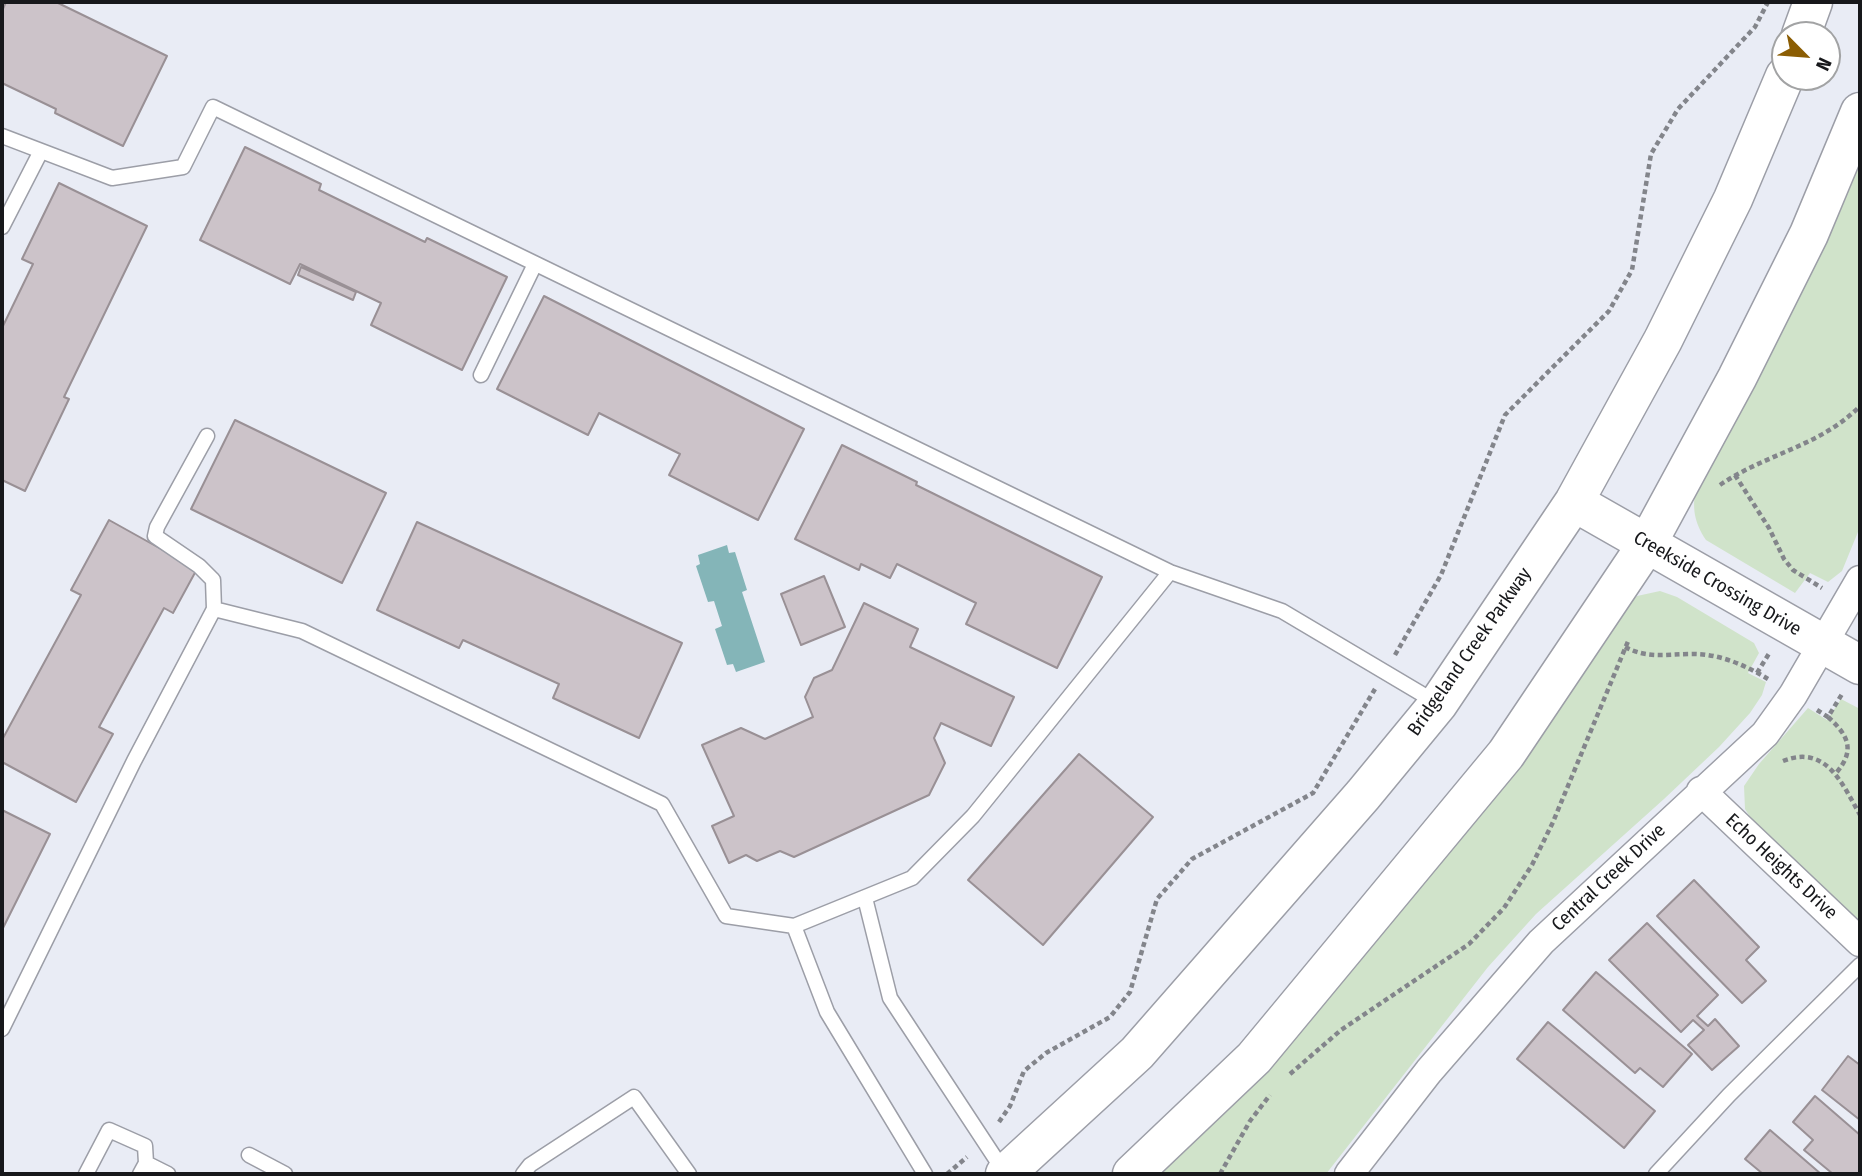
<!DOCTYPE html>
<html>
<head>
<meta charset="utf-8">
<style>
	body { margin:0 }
	#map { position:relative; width:1862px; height:1176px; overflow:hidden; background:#e9ecf5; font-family:"Fira Sans Condensed",sans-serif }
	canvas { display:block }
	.frame { position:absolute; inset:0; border:4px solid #17181b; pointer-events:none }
	.north { position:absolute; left:1771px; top:21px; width:70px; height:70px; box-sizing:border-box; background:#fff; border:2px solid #a2a3a4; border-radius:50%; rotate:115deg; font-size:19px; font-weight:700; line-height:28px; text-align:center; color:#17181b }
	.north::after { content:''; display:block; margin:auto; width:24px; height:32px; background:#8b5d03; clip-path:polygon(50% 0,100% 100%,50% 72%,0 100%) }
</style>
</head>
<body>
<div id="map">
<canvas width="1862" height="1176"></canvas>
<div class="frame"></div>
<div class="north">N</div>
</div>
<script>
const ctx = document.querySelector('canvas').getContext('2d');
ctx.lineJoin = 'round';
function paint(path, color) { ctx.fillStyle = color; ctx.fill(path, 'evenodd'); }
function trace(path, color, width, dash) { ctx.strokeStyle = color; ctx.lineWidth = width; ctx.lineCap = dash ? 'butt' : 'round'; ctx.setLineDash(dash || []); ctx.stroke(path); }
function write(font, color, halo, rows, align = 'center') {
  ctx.font = font + ' "Fira Sans Condensed",sans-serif'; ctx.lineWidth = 7; ctx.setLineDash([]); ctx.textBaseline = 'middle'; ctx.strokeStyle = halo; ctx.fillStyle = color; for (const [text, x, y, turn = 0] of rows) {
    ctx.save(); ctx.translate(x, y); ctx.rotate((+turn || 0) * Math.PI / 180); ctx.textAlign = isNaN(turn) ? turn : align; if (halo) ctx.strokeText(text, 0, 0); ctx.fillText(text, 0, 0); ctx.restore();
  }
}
paint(new Path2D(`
	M1860,157V527L1842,571L1828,582L1810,573L1795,593L1706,540C1694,522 1692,508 1696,487Z
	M1660,591L1677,597L1754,643L1759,653L1748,673L1766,682L1762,695L1750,713L1719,747L1664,799L1536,914L1488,967L1326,1174H1154L1329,995L1424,884L1519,761L1621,611L1637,596Z
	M1841,699L1860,709V925L1757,828L1745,809L1744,786L1759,764L1808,708L1827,720Z`), '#d0e3ca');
paint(new Path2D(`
	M727,545L729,553L735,552L747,590L742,592L765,662L736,672L733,664L727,665L715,629L722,626L714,601L708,602L696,566L700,564L698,555Z`), '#84b5b8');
const building = new Path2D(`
	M6,2H56L167,56L123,146L55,113L56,109L2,83V11Z
	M245,147L321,184L319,190L425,242L427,238L507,277L462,370L371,325L381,303L300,264L290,284L200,240Z
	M59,183L147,226L64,397L69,399L25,491L2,480V328L33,264L22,259Z
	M301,267L356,292L353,300L298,275Z
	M544,296L804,429L758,520L669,475L680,454L599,413L588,435L497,389Z
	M235,420L386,493L342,583L191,509Z
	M842,445L917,482L916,485L1102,577L1057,668L966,624L976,603L897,564L890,578L861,564L859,570L795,539Z
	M109,520L197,569L173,613L164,608L99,727L113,734L76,802L2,762V740L81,595L71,590Z
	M417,522L682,643L639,738L553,698L559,684L463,640L459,648L377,610Z
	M824,576L845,627L801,645L781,594Z
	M864,603L918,629L910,647L1014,697L991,746L941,723L934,738L945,763L929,795L794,857L780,851L757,861L746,855L729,863L712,826L734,816L702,745L741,728L765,739L813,717L805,697L814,678L832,670Z
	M1079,754L1153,817L1043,945L968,880Z
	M2,810L50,834L2,930Z
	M1694,880L1759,947L1746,960L1766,981L1742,1003L1657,916Z
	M1647,923L1718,995L1697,1016L1708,1026L1715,1019L1739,1046L1712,1070L1688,1045L1704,1030L1693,1020L1681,1032L1609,960Z
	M1596,972L1692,1054L1663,1087L1640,1068L1635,1073L1563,1010Z
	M1548,1022L1655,1111L1624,1148L1517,1059Z
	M1848,1056L1860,1065V1120L1822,1090Z
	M1815,1096L1860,1135V1174H1833L1804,1150L1813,1140L1793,1122Z
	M1770,1130L1821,1174H1763L1745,1159Z`);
paint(building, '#ccc3c9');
trace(building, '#999095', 2);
const lane = new Path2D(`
	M2,136L112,178L183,167L213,107L1170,572L1282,611L1437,703
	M2,227L41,151
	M481,375L535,264
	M207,436L157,527L155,536L199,566L213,580L214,609
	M865,898L890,998L1005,1173
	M794,926L827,1012L925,1174
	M2,1029L134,761L214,609L302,631L662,804L726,916L794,926L912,878L973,816L1170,572
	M249,1155L285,1174
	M86,1174L109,1130L145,1146L146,1163
	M140,1174L146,1163L168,1174
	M523,1174L530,1165L634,1097L689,1174
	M1656,1174L1729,1095L1860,965`);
const street = new Path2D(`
	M1701,791L1860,942
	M1349,1174L1429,1071L1541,942L1765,734L1793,695L1860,580`);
const secondary = new Path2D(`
	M1801,35L1813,2
	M1574,502L1860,665
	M1005,1174L1137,1053L1363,795L1438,704L1574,502L1663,340L1733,199L1785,76
	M1132,1174L1254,1058L1506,754L1647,544L1737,378L1809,234L1860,112`);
trace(lane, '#9c9ea7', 17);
trace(street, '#9c9ea7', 31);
trace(secondary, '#9c9ea7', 41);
trace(new Path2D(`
	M1735,475L1769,528L1784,559L1793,570L1822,588
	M1720,485C1765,454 1821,446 1860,406
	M1625,647C1648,659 1666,654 1690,654C1718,653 1745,665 1768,679
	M1395,655L1441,575L1505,415L1609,311L1632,270L1651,154L1678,109L1755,27L1768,2
	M1757,673L1770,652
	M1817,710L1828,717L1842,694
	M1828,717C1848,735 1856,750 1836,773
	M1783,761C1826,744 1842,783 1860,815
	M1290,1074L1341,1030L1469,944L1504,908L1532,865L1553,822L1629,639
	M999,1122L1010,1106L1024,1071L1046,1053L1110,1017L1130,992L1157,899L1192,859L1313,793L1375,689
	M947,1174L967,1157
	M1220,1174L1250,1121L1270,1095`), '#83858b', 4.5, [5, 3.5]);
trace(lane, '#fff', 14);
trace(street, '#fff', 28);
trace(secondary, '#fff', 38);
write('19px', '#17181b', '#fff', [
	["Creekside Crossing Drive",1717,584,30],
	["Bridgeland Creek Parkway",1470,652,-55],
	["Echo Heights Drive",1781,867,43],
	["Central Creek Drive",1609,878,-43]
]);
</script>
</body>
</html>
